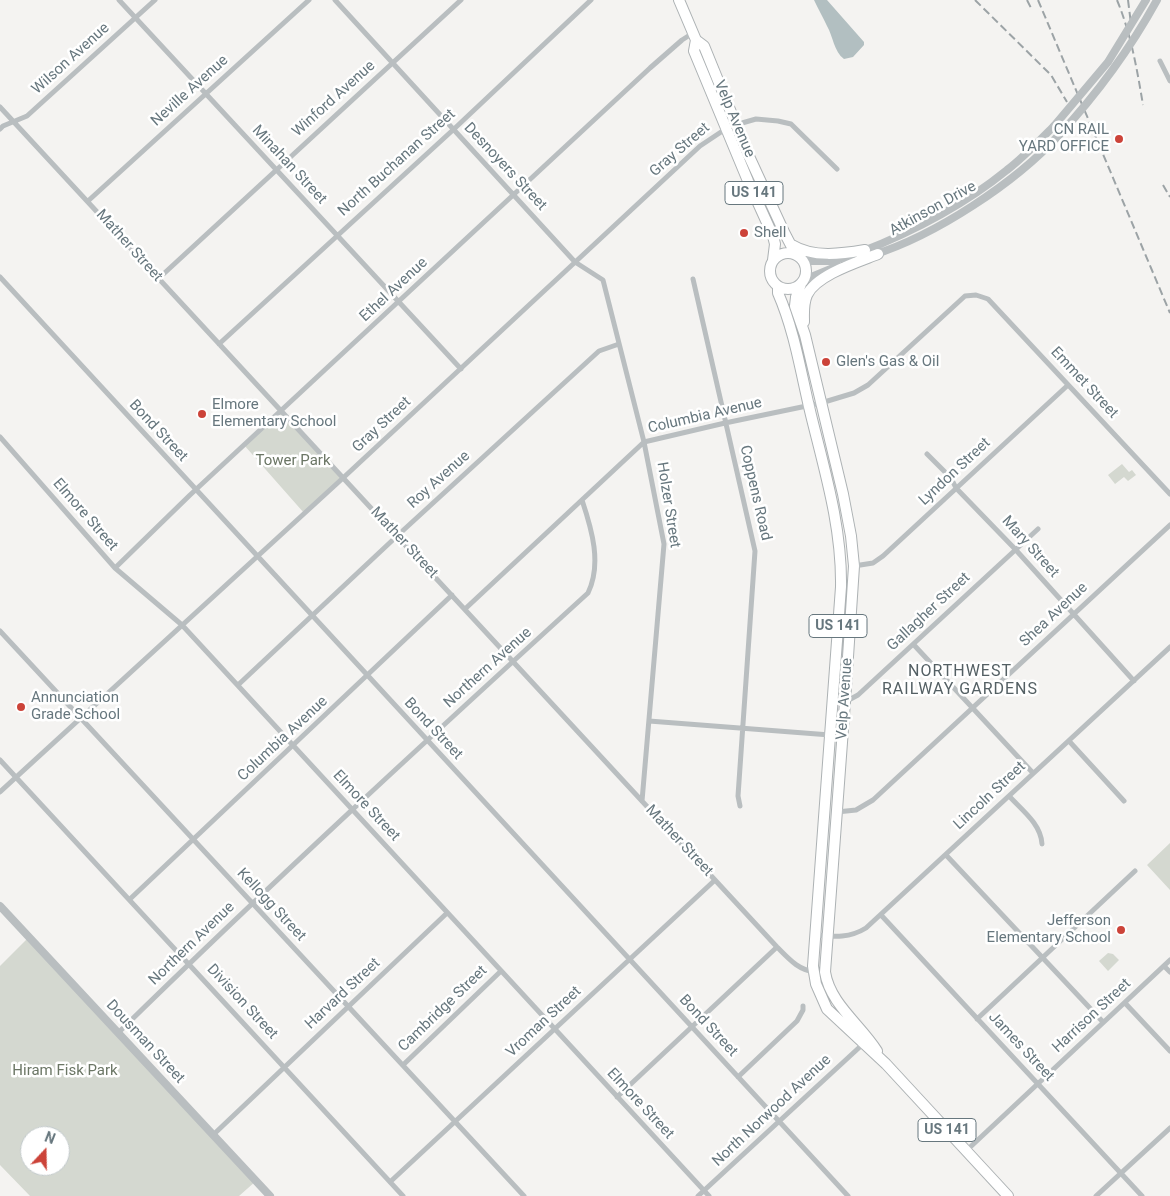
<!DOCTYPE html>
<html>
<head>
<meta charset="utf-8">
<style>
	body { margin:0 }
	#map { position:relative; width:1170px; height:1196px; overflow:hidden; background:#f4f3f1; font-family:Roboto,sans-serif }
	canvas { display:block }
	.north { position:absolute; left:20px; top:1126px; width:50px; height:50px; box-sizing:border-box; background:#fff; border:1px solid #c2c9cb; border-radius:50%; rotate:21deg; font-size:14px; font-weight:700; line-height:20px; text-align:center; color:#67777e }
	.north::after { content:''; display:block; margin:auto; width:18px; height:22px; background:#cc4339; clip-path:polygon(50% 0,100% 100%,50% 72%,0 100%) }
</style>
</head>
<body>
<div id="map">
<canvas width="1170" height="1196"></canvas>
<div class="north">N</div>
</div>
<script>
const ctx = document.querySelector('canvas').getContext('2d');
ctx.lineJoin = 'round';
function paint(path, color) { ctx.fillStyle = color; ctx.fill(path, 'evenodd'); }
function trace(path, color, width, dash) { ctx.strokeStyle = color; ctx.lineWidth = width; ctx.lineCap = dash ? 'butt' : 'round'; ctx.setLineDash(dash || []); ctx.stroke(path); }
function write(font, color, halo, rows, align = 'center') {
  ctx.font = font + ' Roboto,sans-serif'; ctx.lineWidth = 5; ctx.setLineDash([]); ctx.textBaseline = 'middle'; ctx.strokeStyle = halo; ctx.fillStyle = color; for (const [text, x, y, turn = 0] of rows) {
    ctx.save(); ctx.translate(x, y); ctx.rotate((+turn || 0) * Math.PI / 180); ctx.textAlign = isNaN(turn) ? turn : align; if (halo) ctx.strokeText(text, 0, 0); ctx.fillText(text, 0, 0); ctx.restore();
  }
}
paint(new Path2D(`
	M281,411L343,478L304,513L244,445Z
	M1122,464L1129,472L1132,470L1136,475L1128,481L1124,477L1115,484L1108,475Z
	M1170,843V890L1147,865Z
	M29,937L256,1181L239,1196H30L0,1165V966ZM30,1136H60V1166H30Z
	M1108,953L1113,954L1119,960L1108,971L1099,961Z`), '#d4d8d0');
paint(new Path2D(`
	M814,0H827L864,42V45L853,57L844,59C834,52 833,36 827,26C823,17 818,9 814,0Z`), '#b2bfc1');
const primary = new Path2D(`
	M679,0L696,40L694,51L748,181L773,236L775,244L773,260
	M696,40L704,46L748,154L784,232L796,255
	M792,245C813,258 842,254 865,250
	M770 271a18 18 0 1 1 36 0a18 18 0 1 1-36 0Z
	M801,284L796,297L795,306L805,335L843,494L851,536L854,566L845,702L825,972C830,1004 861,1025 877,1051
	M778,287V293C795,332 801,374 811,415C825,472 842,528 841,587L813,966L816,984L827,1009L886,1064L1008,1196
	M804,322C804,313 803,304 807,295C816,275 858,262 878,254`);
trace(primary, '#adb2b4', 12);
trace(new Path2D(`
	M119,0L461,369
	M335,0L575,262L603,280L644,442L664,544L642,801
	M1160,61L1170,81
	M0,107L777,947C789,959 798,970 815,972
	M735,125L756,119L778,121L791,124L837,169
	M0,129L3,126L27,116L155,0
	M88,201L309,0
	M0,277L848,1196
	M158,279L461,0
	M693,279L755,551L738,796L740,806
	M219,344L454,129L591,0
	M0,437L115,568L182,625L709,1196
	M927,454L951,478L956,488L1015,549L1134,681
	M854,566L873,563L883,556L1068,385
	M115,568L190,495L650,68L682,40L693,33
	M465,609L644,442L725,423L821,403L854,393L868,385L965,296L976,295L988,299L1170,494
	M0,631L524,1196
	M914,645L1033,773
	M238,685L397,536L599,351L619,344
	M832,703L845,702L858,695L1038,529
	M649,721L843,736
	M1069,741L1124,801
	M0,760L403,1196
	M0,792L343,478L700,146L727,128
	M1009,796C1022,810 1041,824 1042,844
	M837,812L856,810L873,800L1170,525
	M946,855L1103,1022
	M130,899L452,595
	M881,915L1142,1196
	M816,935C835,937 850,938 866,928L1170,647
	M1164,966L1170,972
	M1125,1003L1170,1051
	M977,1019L1135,871
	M118,1033C271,883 429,738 588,593C602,564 592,530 582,500
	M403,1065L501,971
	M738,1077L797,1021L803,1010V1006
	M617,1097L777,947
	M213,1135L447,913
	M966,1151L1170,960
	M390,1182L715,880
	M698,1196L863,1044
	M1096,1196L1170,1128`), '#b9bec0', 5);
trace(new Path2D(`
	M861,252C912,232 964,205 1007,170C1024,157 1039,141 1054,126
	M873,255C936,235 1015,183 1059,135
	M803,261H831L850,256
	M804,280L838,266
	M0,906L270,1196`), '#b9bec0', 8);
trace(primary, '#fff', 10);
trace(new Path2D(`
	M975,0L1051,75L1067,102
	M1027,0L1031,8
	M1038,0L1170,313
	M1117,0C1131,34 1137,69 1143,105
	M1128,0L1131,24
	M1163,185L1170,197`), '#9ca3a6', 2, [8, 4]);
trace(new Path2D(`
	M1054,126L1108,62L1146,0
	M1059,135C1097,94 1130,49 1157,0`), '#b9bec0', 8);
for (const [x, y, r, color] of [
	[1119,139,5,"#cc4339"],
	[744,233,5,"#cc4339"],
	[826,362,5,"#cc4339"],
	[202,414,5,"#cc4339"],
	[21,707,5,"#cc4339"],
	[1121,930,5,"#cc4339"]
]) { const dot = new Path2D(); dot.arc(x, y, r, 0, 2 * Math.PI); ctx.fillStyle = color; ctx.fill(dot); trace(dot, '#fff', 2); }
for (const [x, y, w] of [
	[754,193,58],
	[838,626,58],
	[947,1130,58]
]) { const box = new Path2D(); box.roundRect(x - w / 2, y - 11.5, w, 23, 4); ctx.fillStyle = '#fff'; ctx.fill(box); trace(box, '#67777e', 1); }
write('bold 14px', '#67777e', null, [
	["US 141",754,193],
	["US 141",838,626],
	["US 141",947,1130]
]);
write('15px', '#67777e', '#fff', [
	["Wilson Avenue",71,59,-42],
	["Neville Avenue",190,91,-42],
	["Winford Avenue",334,99,-42],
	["Velp Avenue",734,119,67],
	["Gray Street",680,150,-41],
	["North Buchanan Street",397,163,-42],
	["Minahan Street",289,165,47],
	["Desnoyers Street",505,167,47],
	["Atkinson Drive",933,209,-29],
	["Mather Street",129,246,48],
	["Ethel Avenue",394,290,-43],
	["Emmet Street",1084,383,47],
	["Columbia Avenue",705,416,-13],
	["Gray Street",382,425,-43],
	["Bond Street",158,431,47],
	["Lyndon Street",955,472,-43],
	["Roy Avenue",439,480,-42],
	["Coppens Road",755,493,77],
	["Holzer Street",668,505,81],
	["Elmore Street",85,515,49],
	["Mather Street",404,543,47],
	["Mary Street",1030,547,48],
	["Gallagher Street",929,612,-43],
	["Shea Avenue",1054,615,-43],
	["Northern Avenue",488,668,-42],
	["Velp Avenue",845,699,-86],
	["Bond Street",433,729,47],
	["Columbia Avenue",283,739,-43],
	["Lincoln Street",990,796,-43],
	["Elmore Street",366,806,47],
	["Mather Street",679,841,47],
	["Kellogg Street",271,905,47],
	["Northern Avenue",192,944,-44],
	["Harvard Street",343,994,-43],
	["Division Street",242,1002,47],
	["Cambridge Street",443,1009,-44],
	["Harrison Street",1092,1016,-43],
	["Vroman Street",544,1022,-43],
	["Bond Street",708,1026,47],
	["Dousman Street",145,1042,47],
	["James Street",1021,1047,47],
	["Elmore Street",640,1104,47],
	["North Norwood Avenue",772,1111,-43]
]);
write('15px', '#67777e', '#fff', [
	["CN RAIL",1109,130,"right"],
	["YARD OFFICE",1109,147,"right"],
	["Shell",754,233],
	["Glen's Gas & Oil",836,362],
	["Elmore",212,405],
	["Elementary School",212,422],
	["Annunciation",31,698],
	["Grade School",31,715],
	["Jefferson",1111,921,"right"],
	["Elementary School",1111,938,"right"]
], 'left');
write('15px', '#6b7665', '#fff', [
	["Tower Park",293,461],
	["Hiram Fisk Park",65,1071]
]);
ctx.letterSpacing = '1px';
write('16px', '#546064', '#fff', [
	["NORTHWEST",960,672],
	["RAILWAY GARDENS",960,690]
]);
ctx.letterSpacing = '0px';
</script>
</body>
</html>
